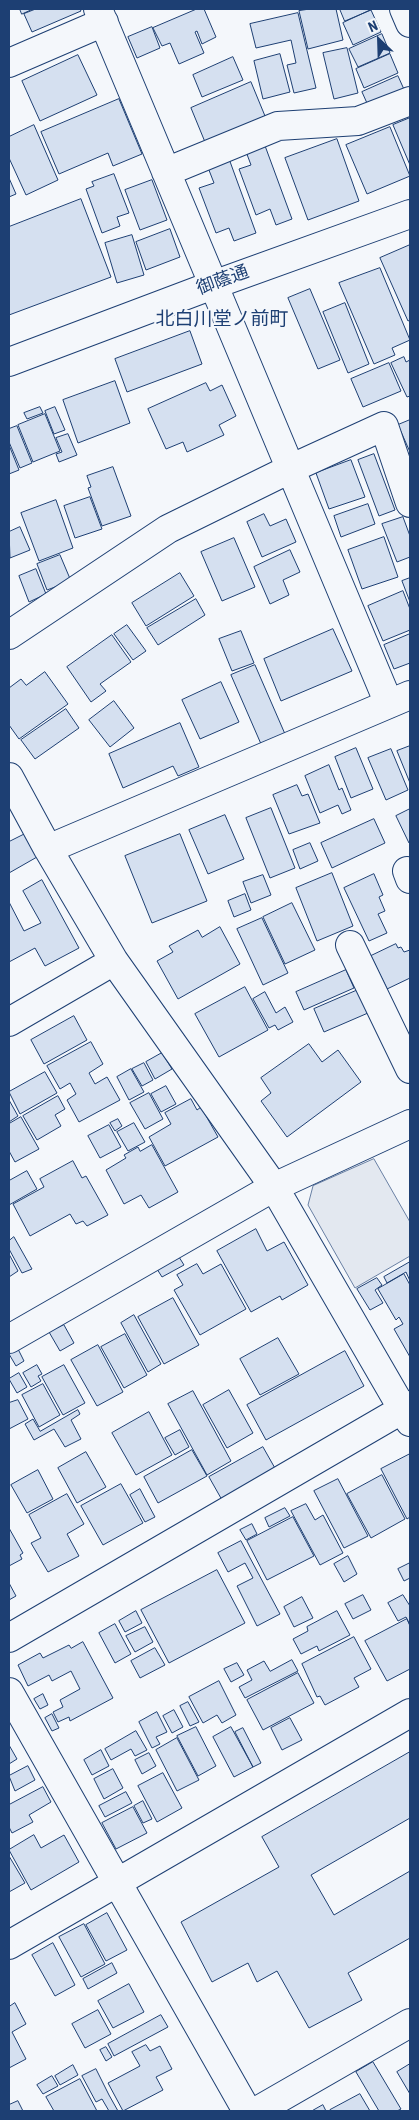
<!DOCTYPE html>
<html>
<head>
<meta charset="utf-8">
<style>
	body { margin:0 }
	#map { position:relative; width:419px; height:2120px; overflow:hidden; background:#f4f7fb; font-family:"Roboto Condensed",sans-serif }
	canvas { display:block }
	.frame { position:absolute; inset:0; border:10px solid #1d3f73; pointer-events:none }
	.north { position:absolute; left:354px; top:15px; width:50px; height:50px; -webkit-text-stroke:4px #f4f7fb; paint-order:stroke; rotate:336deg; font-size:14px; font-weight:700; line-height:20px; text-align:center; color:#1d3f73 }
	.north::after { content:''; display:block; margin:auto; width:18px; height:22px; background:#1d3f73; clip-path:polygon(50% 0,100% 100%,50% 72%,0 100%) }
</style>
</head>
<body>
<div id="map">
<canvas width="419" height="2120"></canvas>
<div class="frame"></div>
<div class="north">N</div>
</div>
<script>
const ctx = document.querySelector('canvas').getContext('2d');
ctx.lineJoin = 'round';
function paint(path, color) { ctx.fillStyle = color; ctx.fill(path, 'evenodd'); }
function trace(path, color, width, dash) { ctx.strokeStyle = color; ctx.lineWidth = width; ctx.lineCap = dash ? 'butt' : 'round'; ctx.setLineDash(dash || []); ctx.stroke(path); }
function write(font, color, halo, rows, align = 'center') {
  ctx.font = font + ' "Roboto Condensed","Noto Sans JP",sans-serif'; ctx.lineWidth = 4; ctx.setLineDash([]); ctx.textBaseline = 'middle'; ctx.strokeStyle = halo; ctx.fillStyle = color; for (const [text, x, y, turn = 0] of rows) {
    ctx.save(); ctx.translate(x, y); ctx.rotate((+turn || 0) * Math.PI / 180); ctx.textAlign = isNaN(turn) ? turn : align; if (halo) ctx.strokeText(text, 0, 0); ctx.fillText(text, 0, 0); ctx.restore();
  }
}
const parking = new Path2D(`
	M374,1159L410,1222V1256L355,1288L308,1205L313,1186Z`);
paint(parking, '#e3e8f0');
trace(parking, '#687fa3', 1);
const building = new Path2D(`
	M20,9H33L22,14Z
	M36,9H80L81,11L32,32L24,14Z
	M197,9H204L216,37L202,44L197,31L195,32L204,53L179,64L170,43L162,46L153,28Z
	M310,9H336L343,40L308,49L299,11Z
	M340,9H370L371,10L345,21Z
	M371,10L381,32L353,45L343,23Z
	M298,13L316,88L294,93L287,65L296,63L291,40L256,48L250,24Z
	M152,27L160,48L137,58L128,37Z
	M382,34L390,53L358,67L349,49Z
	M347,48L358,93L334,99L323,53Z
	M280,54L290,92L263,99L254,61Z
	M390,54L398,73L364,88L356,69Z
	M78,55L97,95L40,121L22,81Z
	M233,57L243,80L202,97L193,75Z
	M398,76L407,96L371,112L362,92Z
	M251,82L265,116L205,142L191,108Z
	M119,99L142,154L113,166L108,153L59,174L41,132Z
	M410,118V165L393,125Z
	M34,125L58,180L26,195L9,158V137Z
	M390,127L410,176L367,194L346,145Z
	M337,139L359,201L308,220L285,158Z
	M264,143L292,219L276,225L270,209L256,215L239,169L251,165L245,149Z
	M228,156L256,233L234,241L229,228L216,233L199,188L214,183L207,165Z
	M114,174L129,213L117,217L120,226L102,233L86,189L94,186L92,182Z
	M9,178L16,194L9,197Z
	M152,180L167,220L140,230L125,190Z
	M81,199L111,277L9,315V227Z
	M170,229L180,257L146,270L136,242Z
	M132,235L144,275L117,283L105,243Z
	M410,245V320L408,321L380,258Z
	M380,268L410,340L392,348L395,355L374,364L339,283Z
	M310,289L340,360L318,369L288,298Z
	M345,303L369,364L348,373L323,312Z
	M190,331L202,364L127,392L115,359Z
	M404,357L406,362L410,360V396L407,397L391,363Z
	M389,363L401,391L363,407L351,379Z
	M115,381L130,423L78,443L63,400Z
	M206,383L210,391L222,385L236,416L219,425L224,435L187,452L183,442L166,449L148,409Z
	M40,407L43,413L27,419L24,413Z
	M55,407L65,430L54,434L45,411Z
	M45,414L60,451L33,462L18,425Z
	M410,420V452L398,425Z
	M17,426L32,463L20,468L9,442V429Z
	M68,434L77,455L59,462L56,454L62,452L56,438Z
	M9,445L19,470L9,474Z
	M374,454L395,510L379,516L358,460Z
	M351,460L365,497L329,509L316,473Z
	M113,467L131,516L102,526L88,488L91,487L87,476Z
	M90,497L102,529L75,538L64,506Z
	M56,500L73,548L39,561L21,513Z
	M368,504L375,524L341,537L334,516Z
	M264,514L270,526L286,519L296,542L262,557L247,522Z
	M403,517L410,536V557L397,562L382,524Z
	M20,527L30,550L10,558L9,532Z
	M384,537L398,577L362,589L348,550Z
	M234,538L255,587L222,601L201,552Z
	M290,550L300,572L283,580L289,595L270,604L254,567Z
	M60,555L71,581L47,590L37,564Z
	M36,569L46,594L29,602L19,576Z
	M180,573L194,596L146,626L132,603Z
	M410,578V602L402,581Z
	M403,591L410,609V630L383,641L368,606Z
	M196,599L205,615L158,645L147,628Z
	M127,625L146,651L133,660L114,634Z
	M333,629L352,671L281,701L264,659Z
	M241,631L254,663L232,671L219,639Z
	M410,634V663L394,669L384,645Z
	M112,635L131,662L100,684L106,691L91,702L67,667Z
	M255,665L285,734L261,744L231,675Z
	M45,672L68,704L19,739L9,725V688L21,679L26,685Z
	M221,682L239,722L200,739L182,700Z
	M114,701L134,728L110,747L89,720Z
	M66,709L79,728L35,759L21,740Z
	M180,723L199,767L178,776L173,766L123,788L109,754Z
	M410,746V783L397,751Z
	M356,748L373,789L351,798L335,757Z
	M391,749L408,790L386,800L368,758Z
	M329,765L339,790L342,788L351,810L342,814L338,805L320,813L305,776Z
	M297,785L302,796L308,794L320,823L289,834L273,795Z
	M271,808L295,868L270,878L246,818Z
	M410,809V842L409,843L396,816Z
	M225,815L244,859L208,874L189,830Z
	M374,819L385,843L332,868L321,843Z
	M25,834L37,857L9,873V842Z
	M180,834L207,901L152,923L125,856Z
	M310,843L318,861L300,869L293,850Z
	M332,873L353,926L317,941L296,888Z
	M374,874L383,895L379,897L385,911L378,914L387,933L369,941L344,888Z
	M263,875L271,895L251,903L243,882Z
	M42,880L79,948L45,966L35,948L9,962V902L24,931L41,923L23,891Z
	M245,894L251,910L234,917L228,901Z
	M292,903L315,950L285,964L263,917Z
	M262,918L288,973L263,985L237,929Z
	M220,927L240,964L178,999L157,961L173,952L169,946L198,930L202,937Z
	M396,944L398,948L401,947L404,952L410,950V978L387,989L371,956Z
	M346,970L354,988L304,1010L296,992Z
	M245,987L268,1030L219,1057L195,1014Z
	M358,990L368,1013L324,1032L314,1009Z
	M265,992L276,1013L285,1007L293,1022L278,1030L275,1025L269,1028L253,999Z
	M74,1016L87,1040L44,1064L31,1040Z
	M91,1042L103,1064L89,1073L95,1084L107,1077L120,1100L79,1122L67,1100L76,1094L70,1083L60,1089L47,1066Z
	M309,1044L322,1062L338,1050L361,1082L287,1137L261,1101L271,1093L261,1078Z
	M162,1053L172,1069L155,1079L146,1062Z
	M144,1063L153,1080L142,1086L132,1069Z
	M131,1069L144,1092L129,1100L117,1077Z
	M45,1072L57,1093L20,1114L9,1092Z
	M166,1086L176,1104L161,1112L151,1094Z
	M149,1093L163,1119L145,1129L130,1103Z
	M58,1096L65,1109L55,1115L61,1126L37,1140L23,1116Z
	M191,1099L197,1110L201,1107L218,1137L165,1166L149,1137L171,1124L165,1113Z
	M9,1100L18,1116L9,1122Z
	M21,1117L39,1149L15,1162L9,1151V1124Z
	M118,1119L122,1126L115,1131L110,1123Z
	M134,1123L145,1142L128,1151L117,1132Z
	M109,1125L121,1147L100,1158L88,1136Z
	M152,1145L178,1192L149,1208L141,1195L124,1204L106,1170L126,1158L124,1155L138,1147L140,1151Z
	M73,1161L82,1178L86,1176L108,1215L87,1226L83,1221L76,1224L70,1214L30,1236L13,1204L44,1187L40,1179Z
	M27,1171L37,1189L9,1205V1181Z
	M256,1229L267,1251L284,1242L308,1285L282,1300L280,1296L251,1312L217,1251Z
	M14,1237L32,1269L22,1273L9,1249V1241Z
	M9,1254L18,1271L9,1277Z
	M179,1257L184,1265L162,1277L157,1269Z
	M410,1262V1281L406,1272L387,1283L384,1277Z
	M197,1264L203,1274L221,1264L246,1309L200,1335L174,1290L183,1285L177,1275Z
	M404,1274L410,1285V1357L394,1329L403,1324L399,1317L396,1320L378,1289Z
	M377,1278L382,1285L375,1290L383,1303L370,1310L357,1289Z
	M173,1298L199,1345L164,1364L138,1317Z
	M134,1315L161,1364L148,1372L121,1323Z
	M64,1325L74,1343L60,1351L49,1332Z
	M125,1334L147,1375L124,1388L101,1347Z
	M278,1338L299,1374L260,1395L240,1359Z
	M98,1345L123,1392L97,1406L71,1360Z
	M18,1349L24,1361L16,1366L9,1354Z
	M345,1351L364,1386L266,1440L247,1405Z
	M37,1365L42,1374L38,1376L41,1381L31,1387L23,1373Z
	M64,1365L85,1403L63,1415L42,1377Z
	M19,1373L27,1387L17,1393L9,1379Z
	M43,1384L60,1415L39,1427L22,1395Z
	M229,1390L253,1433L227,1448L203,1405Z
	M193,1391L231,1461L207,1475L168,1404Z
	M18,1400L28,1419L9,1429V1403Z
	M78,1410L80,1414L71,1420L81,1439L65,1447L54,1429L34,1440L25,1424L33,1419L40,1431Z
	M149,1412L172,1455L136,1475L112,1433Z
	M180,1430L189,1447L175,1455L165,1438Z
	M263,1447L276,1470L222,1500L209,1477Z
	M192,1450L207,1476L158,1503L144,1477Z
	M86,1452L106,1487L77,1503L58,1468Z
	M410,1454V1517L407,1519L381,1469Z
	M38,1470L53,1499L27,1513L11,1485Z
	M382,1475L405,1519L371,1538L347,1494Z
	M338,1479L368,1536L344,1548L314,1491Z
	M121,1484L143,1523L103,1545L81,1506Z
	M140,1489L155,1517L145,1522L130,1495Z
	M67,1494L84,1524L67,1534L79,1556L48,1572L31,1543L41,1538L29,1515Z
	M306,1504L315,1520L323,1515L343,1553L320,1565L291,1511Z
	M285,1508L290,1516L269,1527L265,1518Z
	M293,1517L314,1556L267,1580L247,1541Z
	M252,1524L257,1534L246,1540L240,1530Z
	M9,1528L23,1553L20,1555L22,1559L9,1566Z
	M241,1541L280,1614L257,1626L237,1586L253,1578L245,1563L228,1572L218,1553Z
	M348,1556L357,1574L344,1582L334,1564Z
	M410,1563V1578L404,1581L398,1569Z
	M217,1570L245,1623L169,1663L141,1610Z
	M9,1583L16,1596L9,1600Z
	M363,1595L371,1610L353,1619L345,1604Z
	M403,1595L410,1606V1625L406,1617L398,1621L388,1603Z
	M302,1597L313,1618L294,1627L284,1607Z
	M136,1611L142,1623L125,1632L119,1621Z
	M337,1611L350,1635L319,1651L317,1646L301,1654L293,1639L308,1631L307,1627Z
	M407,1619L410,1626V1669L387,1681L365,1641Z
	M115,1624L131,1654L115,1663L99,1633Z
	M145,1627L153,1642L135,1652L126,1636Z
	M354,1637L371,1669L354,1678L359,1687L325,1705L320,1696L317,1697L302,1664Z
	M83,1642L113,1698L70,1721L69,1717L58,1722L53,1712L63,1707L60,1700L80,1689L71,1671L52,1681L49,1675L28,1686L18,1665L40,1653L43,1658L69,1645L71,1648Z
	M155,1648L165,1665L140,1678L131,1661Z
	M292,1660L298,1671L245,1698L239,1687L252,1680L247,1670L264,1661L270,1671Z
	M237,1663L244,1675L231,1682L224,1669Z
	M298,1673L314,1703L263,1730L247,1700Z
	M219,1681L236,1715L222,1723L217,1715L203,1723L189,1697Z
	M43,1694L48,1705L40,1709L34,1699Z
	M188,1702L199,1722L190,1726L180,1706Z
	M174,1710L183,1727L172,1733L163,1716Z
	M157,1712L167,1732L156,1737L160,1744L152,1748L139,1722Z
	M52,1714L59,1728L52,1731L45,1718Z
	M290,1718L302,1740L282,1750L271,1728Z
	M196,1727L216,1766L198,1776L177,1736Z
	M231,1727L253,1767L234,1777L213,1737Z
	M243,1728L261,1763L253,1767L235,1732Z
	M136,1731L147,1750L135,1756L131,1749L111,1760L105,1749Z
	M177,1738L199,1780L177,1791L156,1750Z
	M9,1745L17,1759L9,1764Z
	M101,1750L109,1766L92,1775L84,1760Z
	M410,1752V1818L311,1875L334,1915L410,1871V1938L348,1973L362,2000L309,2028L277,1971L257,1982L248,1963L212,1982L181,1922L279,1867L262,1837Z
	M149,1753L156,1766L142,1774L135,1760Z
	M28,1766L35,1780L15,1791L9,1776Z
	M113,1769L123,1788L104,1799L94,1779Z
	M163,1773L182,1808L157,1822L138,1786Z
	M43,1787L51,1802L29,1815L33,1822L12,1833L9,1827V1805Z
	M126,1792L132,1803L105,1817L99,1806Z
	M143,1801L152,1819L143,1823L134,1806Z
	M133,1807L147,1833L116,1849L102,1823Z
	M34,1835L41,1848L64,1835L79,1862L31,1890L9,1850Z
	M9,1856L25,1883L9,1892Z
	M107,1913L127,1950L106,1961L86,1925Z
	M84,1924L105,1964L81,1977L59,1937Z
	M53,1943L75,1985L55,1996L32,1955Z
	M112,1963L117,1973L88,1989L83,1979Z
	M129,1984L144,2012L113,2028L98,2001Z
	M15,2003L26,2024L12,2032L26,2059L9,2068V2007Z
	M98,2010L111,2034L85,2048L72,2024Z
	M161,2015L168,2027L114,2056L108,2044Z
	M146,2045L150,2051L160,2046L172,2069L156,2077L163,2090L123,2111L108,2083L140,2066L132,2052Z
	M106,2047L112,2057L106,2061L100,2050Z
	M373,2062L401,2109L397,2111H379L356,2072Z
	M410,2064V2094L397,2072Z
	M73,2065L78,2075L60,2085L55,2076Z
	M96,2069L109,2095L118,2111H109L102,2099L96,2102L82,2076Z
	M52,2076L58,2086L43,2094L37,2085Z
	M80,2079L97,2111H54L46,2097Z
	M360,2094L370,2111H330V2110Z
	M18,2101L23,2111H9V2105Z
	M323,2105L326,2111H312Z`);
paint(building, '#d5e0f0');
trace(building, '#1d3f73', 1);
const minor = new Path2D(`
	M98,9L389,704
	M9,63L104,22
	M166,172L278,126L358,121L410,101
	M9,635L168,529L290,469L384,426L410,503
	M9,777L48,849L114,961L274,1187L410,1422
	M48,849L410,695
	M407,871L410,879
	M350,945L410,1069
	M9,1022L114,961
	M9,1339L274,1187L410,1124
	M9,1638L410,1405
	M9,1692L247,2111
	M9,1945L410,1713
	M257,2111L410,2023`);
const major = new Path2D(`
	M404,9L410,23
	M9,362L213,285L410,214`);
trace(minor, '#1d3f73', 30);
trace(major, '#1d3f73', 30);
trace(minor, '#f4f7fb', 28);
trace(major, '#f4f7fb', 28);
write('18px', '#1d3f73', '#f4f7fb', [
	["御蔭通",223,281,-20]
]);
write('19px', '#1d3f73', '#f4f7fb', [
	["北白川堂ノ前町",222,320]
]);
</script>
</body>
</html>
